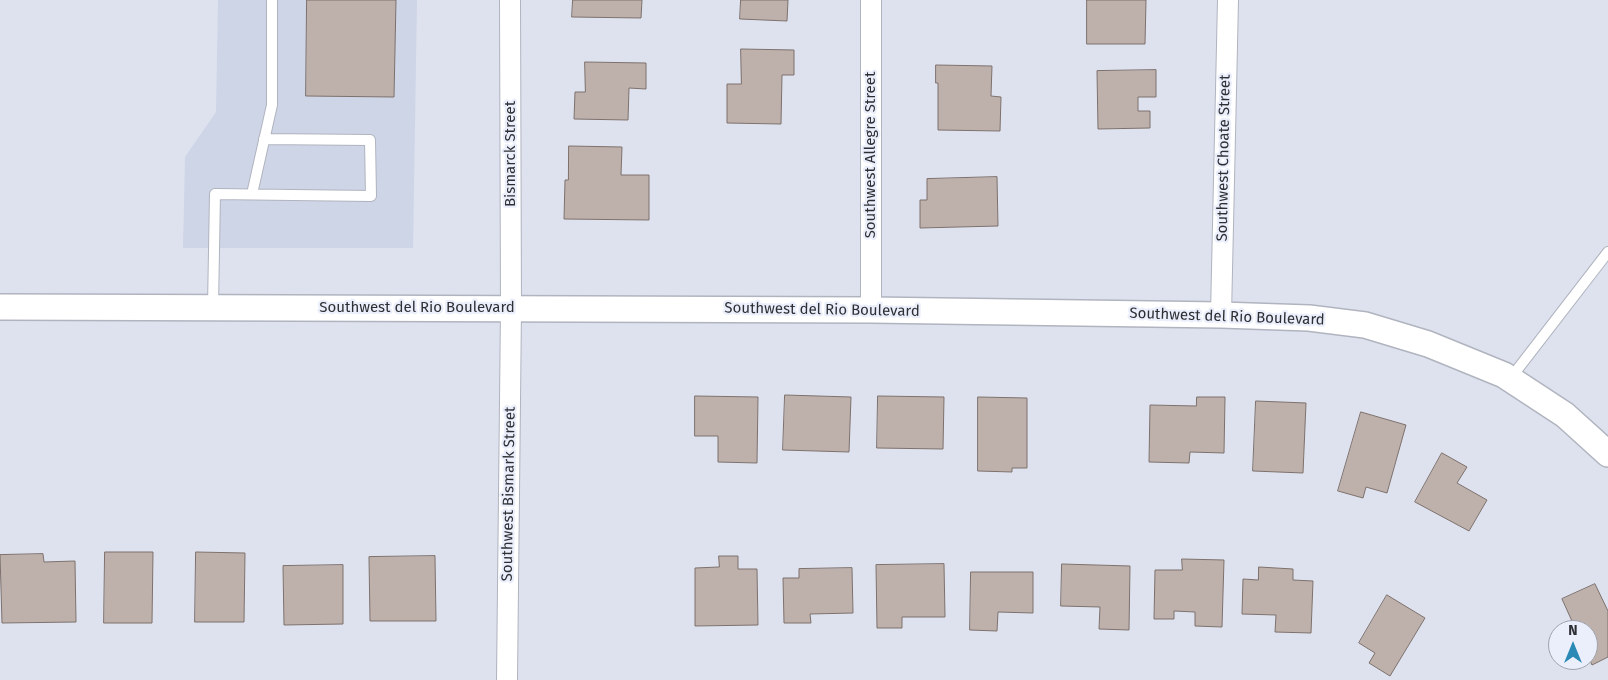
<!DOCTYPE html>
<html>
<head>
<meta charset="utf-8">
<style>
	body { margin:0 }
	#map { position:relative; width:1608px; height:680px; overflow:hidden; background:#dee2ee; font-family:"Fira Sans",sans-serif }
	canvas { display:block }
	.north { position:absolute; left:1548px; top:620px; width:50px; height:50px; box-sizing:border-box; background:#ebeffb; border:1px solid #9fa2ab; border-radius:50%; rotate:0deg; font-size:14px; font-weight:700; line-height:20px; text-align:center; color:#2e2f34 }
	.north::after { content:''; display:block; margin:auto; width:18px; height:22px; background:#2b89b5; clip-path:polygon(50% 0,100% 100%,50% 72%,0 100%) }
</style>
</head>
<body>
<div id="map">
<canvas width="1608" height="680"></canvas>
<div class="north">N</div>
</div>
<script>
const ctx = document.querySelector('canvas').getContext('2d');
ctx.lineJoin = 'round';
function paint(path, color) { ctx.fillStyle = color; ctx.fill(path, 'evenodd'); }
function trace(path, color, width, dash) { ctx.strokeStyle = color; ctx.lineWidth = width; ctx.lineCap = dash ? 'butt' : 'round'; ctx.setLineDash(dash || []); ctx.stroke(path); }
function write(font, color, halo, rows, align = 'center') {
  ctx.font = font + ' "Fira Sans",sans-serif'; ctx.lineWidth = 4.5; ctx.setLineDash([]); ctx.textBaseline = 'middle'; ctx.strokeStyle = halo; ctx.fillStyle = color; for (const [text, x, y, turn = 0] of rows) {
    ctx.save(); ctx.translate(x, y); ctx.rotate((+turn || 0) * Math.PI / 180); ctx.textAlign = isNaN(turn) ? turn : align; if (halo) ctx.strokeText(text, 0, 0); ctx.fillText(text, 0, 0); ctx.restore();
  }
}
paint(new Path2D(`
	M218,0H417L413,248H183L185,157L216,112Z`), '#ced5e6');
const building = new Path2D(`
	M307,0H396L394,97L306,96Z
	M573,0H642L641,18L572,17Z
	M741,0H788L787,21L740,19Z
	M1087,0H1146L1145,44H1087Z
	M741,49L794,50V75H782L781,124L727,123V84H741Z
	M585,62L646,63V89L629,88L628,120L574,119L575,92H585Z
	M936,65L992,66L991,96L1001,97L1000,131L938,130V83H936Z
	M1156,70V97H1138V111H1150V128L1098,129L1097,71Z
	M569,146L622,147L621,175H649V220L564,219L565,180H568Z
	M997,177L998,226L920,228V200H927V179Z
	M785,395L851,397L849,452L783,450Z
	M695,396L758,397L757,463L718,462V436H695Z
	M878,396L944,397L943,449L877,448Z
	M978,397L1027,398V468H1012V472L978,471Z
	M1197,397H1225L1224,453L1190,452L1189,463L1149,462L1150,405L1196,406Z
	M1256,401L1306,403L1303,473L1253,471Z
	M1361,412L1406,425L1387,493L1366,487L1363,498L1338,491Z
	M1442,453L1467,467L1457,483L1487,500L1469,531L1415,502Z
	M105,552H153L152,623H104Z
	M196,552L245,553L244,622H195Z
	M43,554L44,562L75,561L76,622L2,623L0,555Z
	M435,556L436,621H370L369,557Z
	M719,556H738V569H757L758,625L695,626V568L719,567Z
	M1182,559L1224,560L1222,627L1195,626V612L1174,611V619H1154L1155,570H1182Z
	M944,564L945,617H902V628H877L876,565Z
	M1062,564L1130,566L1129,630L1099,629L1100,607L1061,606Z
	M343,565V624L284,625L283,566Z
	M1259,567L1293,569V580L1313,581L1311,633L1275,632L1276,615L1242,614L1243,579L1258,580Z
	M852,568L853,613L810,614L811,623H784L783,578H799V569Z
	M971,572H1033V613L998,612L997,631L970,630Z
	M1595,584L1608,611V657L1592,665L1588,656V630H1576L1562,599Z
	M1387,595L1425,618L1390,676L1369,663L1375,653L1359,643Z`);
paint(building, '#beb1ac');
trace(building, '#7d716d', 1);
const service = new Path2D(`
	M252,194L272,105V0
	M213,307L215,194L371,196L370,140L264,139
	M1510,379L1608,252`);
const minor = new Path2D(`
	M871,310V0
	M1221,315L1228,0
	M507,680L511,308L510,0`);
const tertiary = new Path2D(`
	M0,307L871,310L1221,315L1309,318L1365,325L1428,344L1504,375L1565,415L1608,454`);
trace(service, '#b0b4bf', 12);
trace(minor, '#b0b4bf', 22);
trace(tertiary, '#b0b4bf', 28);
trace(service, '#fff', 10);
trace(minor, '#fff', 20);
trace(tertiary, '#fff', 25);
write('15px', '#2e2f34', '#ebeffb', [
	["Bismarck Street",511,154,-90],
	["Southwest Allegre Street",871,155,-90],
	["Southwest Choate Street",1224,158,-89],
	["Southwest del Rio Boulevard",417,308],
	["Southwest del Rio Boulevard",822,310,1],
	["Southwest del Rio Boulevard",1227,317,2],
	["Southwest Bismark Street",509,494,-89]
]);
</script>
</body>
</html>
